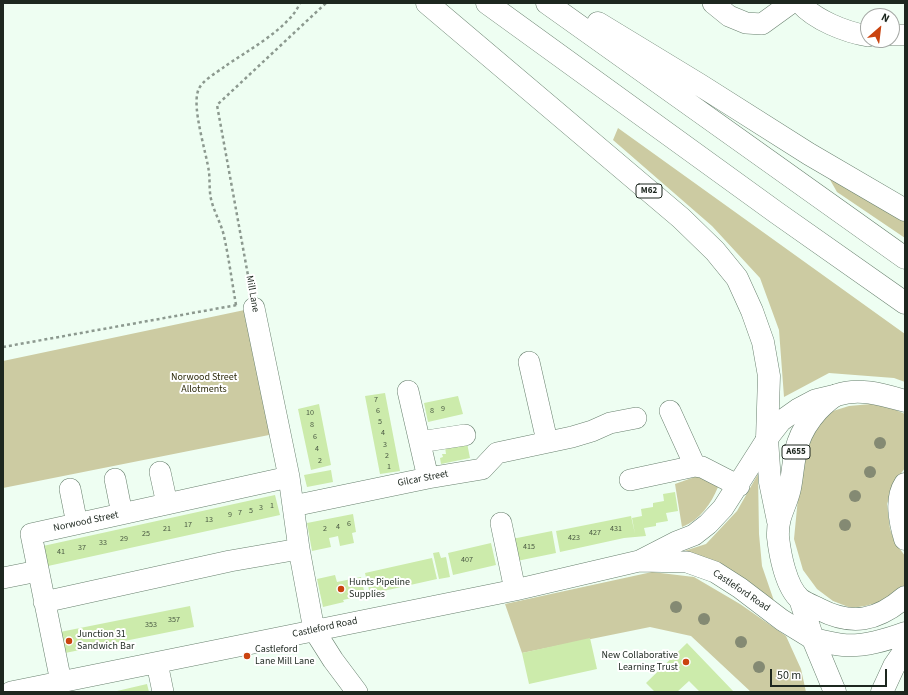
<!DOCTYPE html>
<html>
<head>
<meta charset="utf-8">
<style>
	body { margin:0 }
	#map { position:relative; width:908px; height:695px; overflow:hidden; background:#eefef2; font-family:"Source Sans 3",sans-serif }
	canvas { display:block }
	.frame { position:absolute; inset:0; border:4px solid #1d271f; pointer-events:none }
	.north { position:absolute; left:860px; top:8px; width:40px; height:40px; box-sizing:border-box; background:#fff; border:1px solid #a5a9a5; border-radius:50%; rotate:28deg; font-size:11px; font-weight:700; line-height:16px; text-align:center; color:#1d271f }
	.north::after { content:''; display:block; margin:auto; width:14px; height:18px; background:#ca430f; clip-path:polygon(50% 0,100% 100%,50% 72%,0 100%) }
	.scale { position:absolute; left:770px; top:669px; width:117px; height:18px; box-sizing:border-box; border:2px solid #1d271f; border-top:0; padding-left:5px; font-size:12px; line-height:14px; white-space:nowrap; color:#1d271f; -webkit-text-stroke:3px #fff; paint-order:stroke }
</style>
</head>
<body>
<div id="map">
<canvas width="908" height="695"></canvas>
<div class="frame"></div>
<div class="north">N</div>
<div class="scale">50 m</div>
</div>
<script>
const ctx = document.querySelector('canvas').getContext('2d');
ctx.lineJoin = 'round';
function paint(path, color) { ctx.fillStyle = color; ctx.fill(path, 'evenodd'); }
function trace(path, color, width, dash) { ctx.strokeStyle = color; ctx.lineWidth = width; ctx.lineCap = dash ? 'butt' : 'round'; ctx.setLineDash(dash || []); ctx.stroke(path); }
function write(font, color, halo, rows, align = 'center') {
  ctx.font = font + ' "Source Sans 3",sans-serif'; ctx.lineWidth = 4; ctx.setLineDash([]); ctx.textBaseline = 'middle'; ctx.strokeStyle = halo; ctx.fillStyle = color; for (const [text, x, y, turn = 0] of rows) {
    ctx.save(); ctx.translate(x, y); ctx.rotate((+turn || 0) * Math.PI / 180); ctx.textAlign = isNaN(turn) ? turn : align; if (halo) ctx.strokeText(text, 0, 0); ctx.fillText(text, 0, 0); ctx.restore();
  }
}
paint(new Path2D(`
	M618,128L905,334V382L894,378L829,373L784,397L779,330L760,278L712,226L613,140Z
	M829,178L905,221V238L837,192Z
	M254,308L279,433L3,488V361Z
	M871,404L889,407L905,414V468L896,480L887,504L890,529L895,542L905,556V585L880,602L865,606L851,608L833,601L817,589L803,570L794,539L801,467L805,449L821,422L833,411L849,406Z
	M703,474L718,487C711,504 700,520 682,527L675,484Z
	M758,474L759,534L762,566L774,601L681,552L706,544L737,511Z
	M652,572L694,577L740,604L786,636L801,669L806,692H751L691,636L650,627L522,653L505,604Z`), '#cccba2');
paint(new Path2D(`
	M385,393L400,471L380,474L365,396Z
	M458,396L463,414L428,422L424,403Z
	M319,404L331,465L311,470L298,409Z
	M467,443L470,458L441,464L440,458L443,457L442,454H446L445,447Z
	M331,470L333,482L307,487L304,475Z
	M675,492L678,511L666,513L668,521L656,523V526L644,528L646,536L624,538L560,552L556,531L631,516L635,534L632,518L642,516L641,509L653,507V503L664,501L663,494Z
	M275,495L280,515L48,566L43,546Z
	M353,514L356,532L352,533L354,543L340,546L338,536L334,537L329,538L331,547L312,551L307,523Z
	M552,531L556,553L517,561L512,539Z
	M491,543L496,565L453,575L448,553Z
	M439,552L441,558L446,557L450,577L439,579L433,553Z
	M432,558L437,579L370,594L365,573Z
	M335,575L337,582L361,577L365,595L343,600L344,602L323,607L317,579Z
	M190,606L194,627L65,653L60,632Z
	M590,638L597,669L529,684L522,653Z
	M687,643L734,692H700L689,681L677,692H655L646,683Z
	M147,684L149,692H117V691Z`), '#ccebab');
const minor = new Path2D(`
	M713,3L729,16L746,23L762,24L791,3
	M800,3C815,20 845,32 868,36
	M892,35H905
	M254,308L289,477L299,549L314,630L333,660L357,692
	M529,362L547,441
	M408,391L428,478
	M670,411L695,466
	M420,442L465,435
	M160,472L167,504
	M115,479L122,514
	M630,480L695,466L702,467L739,486
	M70,489L77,524
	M293,506L428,478L482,469L497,453L572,437L592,431L610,423L636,418
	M501,523L515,590
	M641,560L676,542L694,535L708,524L723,508L767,439L781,421L798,409L815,400L836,395
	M3,578L38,571
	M44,602L230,561L299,549
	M157,663L163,692
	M61,682L31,534L289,477
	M11,692L515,590L639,561L687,562L715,572L740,588L782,620L813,639`);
const major = new Path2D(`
	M905,401C884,395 859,387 837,395C830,398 823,405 818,410C809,420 802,431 798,443C793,458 793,473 790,488C786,507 777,515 778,537C780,555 786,587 800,599C805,603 813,606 819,609C852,626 877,621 905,597
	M767,439L770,482L778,521
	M905,484C895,499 900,522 905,539
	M800,599L813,639L835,692
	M813,639C823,641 833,644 843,645C864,647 886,640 905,633
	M882,692L894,666L905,650`);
const highway = new Path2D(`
	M427,3L681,218L715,251L737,278L752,311L763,342L769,376L767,439
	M487,3L777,213L905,303
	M547,3L905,258
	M598,23L700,85L809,154L905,210`);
trace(minor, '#69816f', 22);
trace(major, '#69816f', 23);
trace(highway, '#69816f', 23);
trace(new Path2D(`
	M251,292L217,105L326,3
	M236,305C232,282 229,259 224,236C221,223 214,212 211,199C209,190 210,181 209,172C206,151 192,109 198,91C201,81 216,73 224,67C245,52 290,28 300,3
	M3,347L237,305`), '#8c998f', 2.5, [3, 3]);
trace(minor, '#fff', 21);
trace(major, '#fff', 22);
trace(highway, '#fff', 22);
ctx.fillStyle = '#848a73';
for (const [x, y] of [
	[880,443],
	[870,472],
	[855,496],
	[845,525],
	[676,607],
	[704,619],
	[741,642],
	[759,667]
]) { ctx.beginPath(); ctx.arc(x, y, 6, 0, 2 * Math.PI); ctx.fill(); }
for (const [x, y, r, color] of [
	[341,589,4,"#ca430f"],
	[69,641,4,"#ca430f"],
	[247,656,4,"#ca430f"],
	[686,662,4,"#ca430f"]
]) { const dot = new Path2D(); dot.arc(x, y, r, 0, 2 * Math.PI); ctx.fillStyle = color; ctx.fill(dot); trace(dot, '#fff', 1.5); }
write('8px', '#495842', null, [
	["7",376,400],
	["9",443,409],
	["6",378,411],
	["8",432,411],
	["10",310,413],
	["5",380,422],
	["8",312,425],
	["4",383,433],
	["6",315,437],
	["3",385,445],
	["4",317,449],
	["2",387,456],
	["2",320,461],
	["1",389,467],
	["1",272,506],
	["3",261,508],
	["5",251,511],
	["7",240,513],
	["9",230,515],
	["13",209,520],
	["6",349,524],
	["17",188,525],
	["4",338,527],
	["21",167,529],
	["2",325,529],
	["431",616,529],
	["427",595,533],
	["25",146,534],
	["423",574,538],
	["29",124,539],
	["33",103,543],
	["415",529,547],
	["37",82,548],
	["41",61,552],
	["407",467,560],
	["357",174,620],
	["353",151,625]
]);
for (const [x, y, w] of [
	[649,191,26],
	[796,452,28]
]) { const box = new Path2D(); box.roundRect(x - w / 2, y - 7, w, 14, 3); ctx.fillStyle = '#fff'; ctx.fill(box); trace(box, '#1d271f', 1); }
write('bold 9px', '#1d271f', null, [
	["M62",649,191],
	["A655",796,452]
]);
write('10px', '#1d271f', '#fff', [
	["Mill Lane",252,294,80],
	["Gilcar Street",423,479,-11],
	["Norwood Street",86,522,-12],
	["Castleford Road",741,591,34],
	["Castleford Road",325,628,-12]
]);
write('10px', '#2d2b0b', '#fff', [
	["Norwood Street",204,378],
	["Allotments",204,390]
]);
write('10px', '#1d271f', '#fff', [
	["Hunts Pipeline",349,583],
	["Supplies",349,595],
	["Junction 31",77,635],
	["Sandwich Bar",77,647],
	["Castleford",255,650],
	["Lane Mill Lane",255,662],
	["New Collaborative",678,656,"right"],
	["Learning Trust",678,668,"right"]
], 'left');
</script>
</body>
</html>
